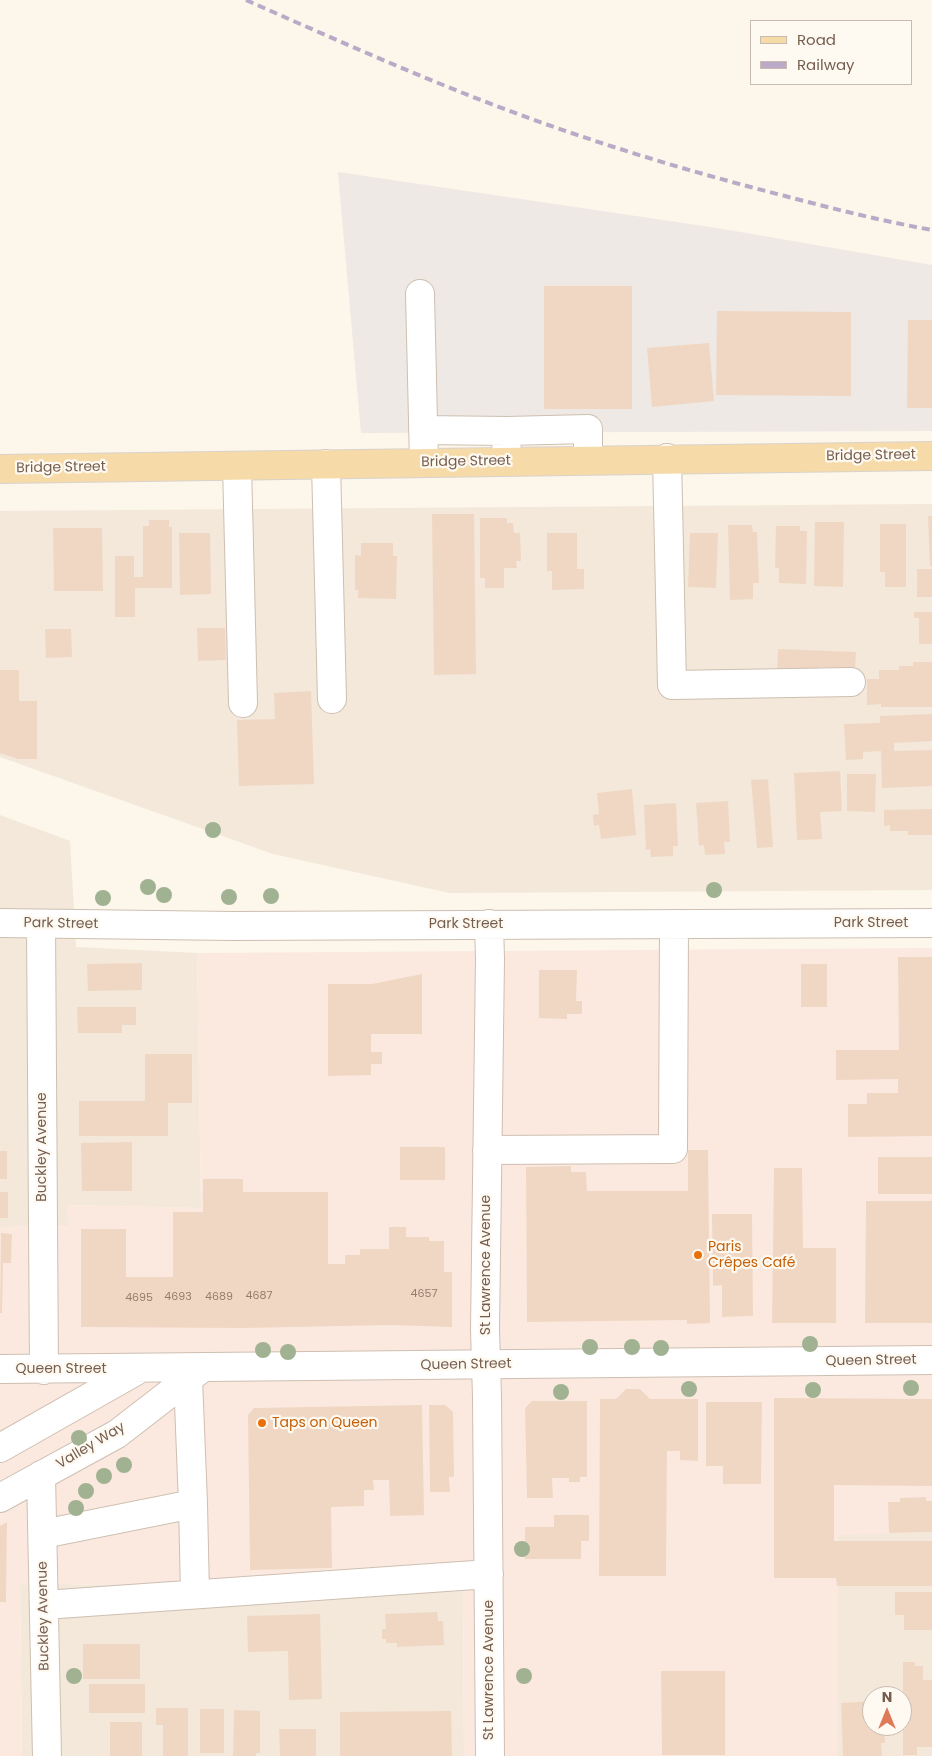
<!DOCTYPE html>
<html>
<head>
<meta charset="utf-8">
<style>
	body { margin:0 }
	#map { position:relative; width:932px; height:1756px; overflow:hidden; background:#fcf6eb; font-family:Poppins,sans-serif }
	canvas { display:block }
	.legend { position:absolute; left:750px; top:20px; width:162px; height:65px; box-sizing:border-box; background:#fefaf2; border:1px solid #c8bcb1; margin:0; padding:6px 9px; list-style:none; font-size:15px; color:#765e4f }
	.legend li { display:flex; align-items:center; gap:10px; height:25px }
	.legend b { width:25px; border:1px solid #c8bcb1 }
	.north { position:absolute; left:862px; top:1686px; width:50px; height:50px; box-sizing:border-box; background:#fefaf2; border:1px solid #c8bcb1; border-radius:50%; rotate:0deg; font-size:14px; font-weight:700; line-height:20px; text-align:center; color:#765e4f }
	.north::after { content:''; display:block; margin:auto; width:18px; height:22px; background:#df7a58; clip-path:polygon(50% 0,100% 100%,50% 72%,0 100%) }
</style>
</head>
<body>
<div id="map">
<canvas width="932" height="1756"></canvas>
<ul class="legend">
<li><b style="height:6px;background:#f6dba8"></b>Road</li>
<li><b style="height:6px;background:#baa9c7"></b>Railway</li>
</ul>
<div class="north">N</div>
</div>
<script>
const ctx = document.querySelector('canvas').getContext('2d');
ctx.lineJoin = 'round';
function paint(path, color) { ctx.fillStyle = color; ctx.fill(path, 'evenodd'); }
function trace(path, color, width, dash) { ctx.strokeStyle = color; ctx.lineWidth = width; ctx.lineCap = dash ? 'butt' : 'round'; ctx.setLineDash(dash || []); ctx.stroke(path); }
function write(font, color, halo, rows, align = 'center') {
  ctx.font = font + ' Poppins,sans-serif'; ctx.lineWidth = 4.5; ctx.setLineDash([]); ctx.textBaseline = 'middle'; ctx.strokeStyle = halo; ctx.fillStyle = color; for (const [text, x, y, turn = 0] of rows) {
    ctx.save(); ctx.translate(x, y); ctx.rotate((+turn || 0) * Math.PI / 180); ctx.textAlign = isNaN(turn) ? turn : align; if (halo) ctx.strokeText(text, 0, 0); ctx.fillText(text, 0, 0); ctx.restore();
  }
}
paint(new Path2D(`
	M932,504V890L450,893L273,854L0,757V511Z
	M0,815L70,841L76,947L197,953L201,1208L67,1205L70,1226L0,1227Z
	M932,1532V1756H838V1534ZM872,1696H902V1726H872Z
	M62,1584L463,1592L464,1756H22L20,1585Z`), '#f3e8da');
paint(new Path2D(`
	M932,948V1532L838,1535V1756H464L463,1592L62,1584L20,1585L22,1756H0V1227L69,1226L67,1205L201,1208L197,953Z`), '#fbe9e0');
paint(new Path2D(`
	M338,172L717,228L932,265V431L361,433Z`), '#eee9e4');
paint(new Path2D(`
	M544,286H632V409H544Z
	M717,311L851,312V396L716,395Z
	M908,320H932V408H907Z
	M709,343L714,401L652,407L647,348Z
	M432,514H474L476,674L434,675Z
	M928,516H932V566H930Z
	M480,518H507V523H513L514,533H520L521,561H516L517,568H504V588H485V578H480Z
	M149,520H169V527H172V588H135V617H115V556H134V577H143V526H149Z
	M815,522H844L843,587L814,586Z
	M880,524H906V587H885V572H880Z
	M728,525H752L753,532H757L759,583H753V599L730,600Z
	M776,526H800V531H807L806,584L779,583V568H775Z
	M53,528H102L103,591H54Z
	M179,533H210L211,594L180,595Z
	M547,533H577V569H584V589L552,590V571H547Z
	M690,533H718L716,588L688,587Z
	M361,543H393V556H397L396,599L358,598V590H355V555L361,556Z
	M917,569H932V597H917Z
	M914,612H932V644H919V618H914Z
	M197,628H225L226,660L198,661Z
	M45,629H71L72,657L46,658Z
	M778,649L856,652L855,668L818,667V675L777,673Z
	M913,662H932V707H881V704L867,705V679H879V670H899V666H913Z
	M0,670H19V701H37V759H18L0,753Z
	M311,691L314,784L239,786L237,720L275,719L274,693Z
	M932,714V741L894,743V751L932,750V786L882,788L881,751L863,752V759L846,760L844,724L880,723V716Z
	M840,771L842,811L820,812L822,839L797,840L794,773Z
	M847,774H876L875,812L847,811Z
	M768,779L773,847L757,848L751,780Z
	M632,789L636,835L601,839L599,825L594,826L593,815L599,814L597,793Z
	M728,801L730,842H724L725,854L705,855L704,845L699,846L696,803Z
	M676,803L678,846H673V856L651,857L650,849L646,850L644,805Z
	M932,809V835H908V831H890V825L884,826V810Z
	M898,957H932V1136L848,1137V1104H867V1093H898V1079L836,1080V1050H899Z
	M142,963V990L88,991L87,964Z
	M801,964H827V1007H801Z
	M539,970H577L576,1001H582V1014H567V1019L539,1018Z
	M422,974V1034H371V1052H382V1064H371V1075L328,1076V984H372Z
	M77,1007H136V1025H122V1033H78Z
	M145,1054H192V1103H168V1136H79V1101H145Z
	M132,1142V1191H82L81,1143Z
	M400,1147H445V1180H400Z
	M688,1150H708L710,1323L687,1324V1320L527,1322L526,1167L571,1166V1172H586L587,1191H688Z
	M0,1151H7V1179H0Z
	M878,1157H932V1194H878Z
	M774,1168H802L803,1248H836V1323H772Z
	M203,1179H243V1192H328V1264H345V1255H360V1249H389V1227H406V1237H429V1241H444V1272H452V1327L389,1325L245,1328L81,1327V1229H126V1277H173V1212H203Z
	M0,1192H8V1218H0Z
	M866,1201H932V1323H865Z
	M712,1214H752L753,1316L722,1317V1285L713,1286Z
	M1,1233L12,1234L11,1263H3L2,1313H0Z
	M626,1389H640L650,1399H698V1461L680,1460V1451H667L666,1576H599L600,1399H616Z
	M774,1398L932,1399V1486L834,1485V1541H932V1586H837L836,1578H774Z
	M532,1401H587V1477H580V1482H569V1478H552L553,1498H527L525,1408Z
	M706,1402H762L761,1484H723V1466H706Z
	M422,1405L424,1515L390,1516L389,1480H373L374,1490H364V1506L331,1507L332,1568L250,1570L248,1415L254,1408Z
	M429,1405H445L453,1412L454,1477H449L450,1492H430Z
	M926,1497V1501H932V1532L889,1533L888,1502H900V1498Z
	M554,1515H589V1541H581V1559H525V1527H554Z
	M7,1522L6,1602H0V1526Z
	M895,1592H932V1630H904V1615H895Z
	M437,1612L438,1621H443L444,1645L397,1647V1643H386V1639H382V1629H386L385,1614Z
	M320,1614L322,1699L289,1700L288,1651L248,1652L247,1616Z
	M83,1644H140V1679H83Z
	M903,1662H915V1666H923V1680H932V1747H917V1755H903Z
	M661,1671H725V1755H662Z
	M89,1684H145V1713H89Z
	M872,1701V1726H897L898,1731H889V1736H885V1743H881L882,1756H843L841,1703Z
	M156,1708H188V1756H163V1725H156Z
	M200,1709H224V1753H200Z
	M234,1710L260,1711V1753H256V1756H233Z
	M451,1711L452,1756H340V1712Z
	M110,1722H142V1756H110Z
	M279,1729H316V1756H280Z`), '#f0d7c4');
const minor = new Path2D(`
	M420,294L424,462
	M423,430L507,431L506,461
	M507,431L588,429V460
	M667,458L672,685L851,682
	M326,464L332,699
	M237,466L243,703
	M0,923L233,926L932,923
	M41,924L44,1370
	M489,924L490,959L485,1329L487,1397L490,1756
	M487,1150L673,1149L674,924
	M0,1369L932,1360
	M188,1378L193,1504L195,1594
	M0,1448L136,1371
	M41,1475L47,1756
	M0,1498L117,1434L201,1369
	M43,1534L193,1504
	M44,1605L489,1574`);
const major = new Path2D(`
	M0,469L932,456`);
trace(minor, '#cebfb1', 30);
trace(major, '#d9d2ce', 30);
trace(minor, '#fff', 28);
trace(major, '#f6dba8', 28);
trace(new Path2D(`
	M246,0C332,38 419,77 507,110C598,144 691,172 785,196C834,209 882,221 932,230`), '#baa9c7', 4, [8, 5]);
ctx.fillStyle = '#a0b291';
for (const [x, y] of [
	[213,830],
	[148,887],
	[714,890],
	[164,895],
	[271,896],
	[229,897],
	[103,898],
	[810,1344],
	[590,1347],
	[632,1347],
	[661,1348],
	[263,1350],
	[288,1352],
	[911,1388],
	[689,1389],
	[813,1390],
	[561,1392],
	[79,1438],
	[124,1465],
	[104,1476],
	[86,1491],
	[76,1508],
	[522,1549],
	[74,1676],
	[524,1676]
]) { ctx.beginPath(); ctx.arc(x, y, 8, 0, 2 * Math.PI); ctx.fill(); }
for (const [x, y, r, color] of [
	[698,1255,5,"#e8710a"],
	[262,1423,5,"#e8710a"]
]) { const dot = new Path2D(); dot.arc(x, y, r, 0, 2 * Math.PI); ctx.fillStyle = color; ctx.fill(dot); trace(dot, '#fefaf2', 2); }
write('11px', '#947c6c', null, [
	["4657",424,1294],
	["4687",259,1296],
	["4693",178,1297],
	["4689",219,1297],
	["4695",139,1298]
]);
write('14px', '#765e4f', '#fefaf2', [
	["Bridge Street",871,456,-1],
	["Bridge Street",466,462,-1],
	["Bridge Street",61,468,-1],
	["Park Street",871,923],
	["Park Street",61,924,1],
	["Park Street",466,924],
	["Buckley Avenue",42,1147,-90],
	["St Lawrence Avenue",486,1265,-90],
	["Queen Street",871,1361,-1],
	["Queen Street",466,1365,-1],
	["Queen Street",61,1369],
	["Valley Way",91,1446,-31],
	["Buckley Avenue",44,1616,-91],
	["St Lawrence Avenue",489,1670,-90]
]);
write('14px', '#c56008', '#fefaf2', [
	["Paris",708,1247],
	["Crêpes Café",708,1263],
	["Taps on Queen",272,1423]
], 'left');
</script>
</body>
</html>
